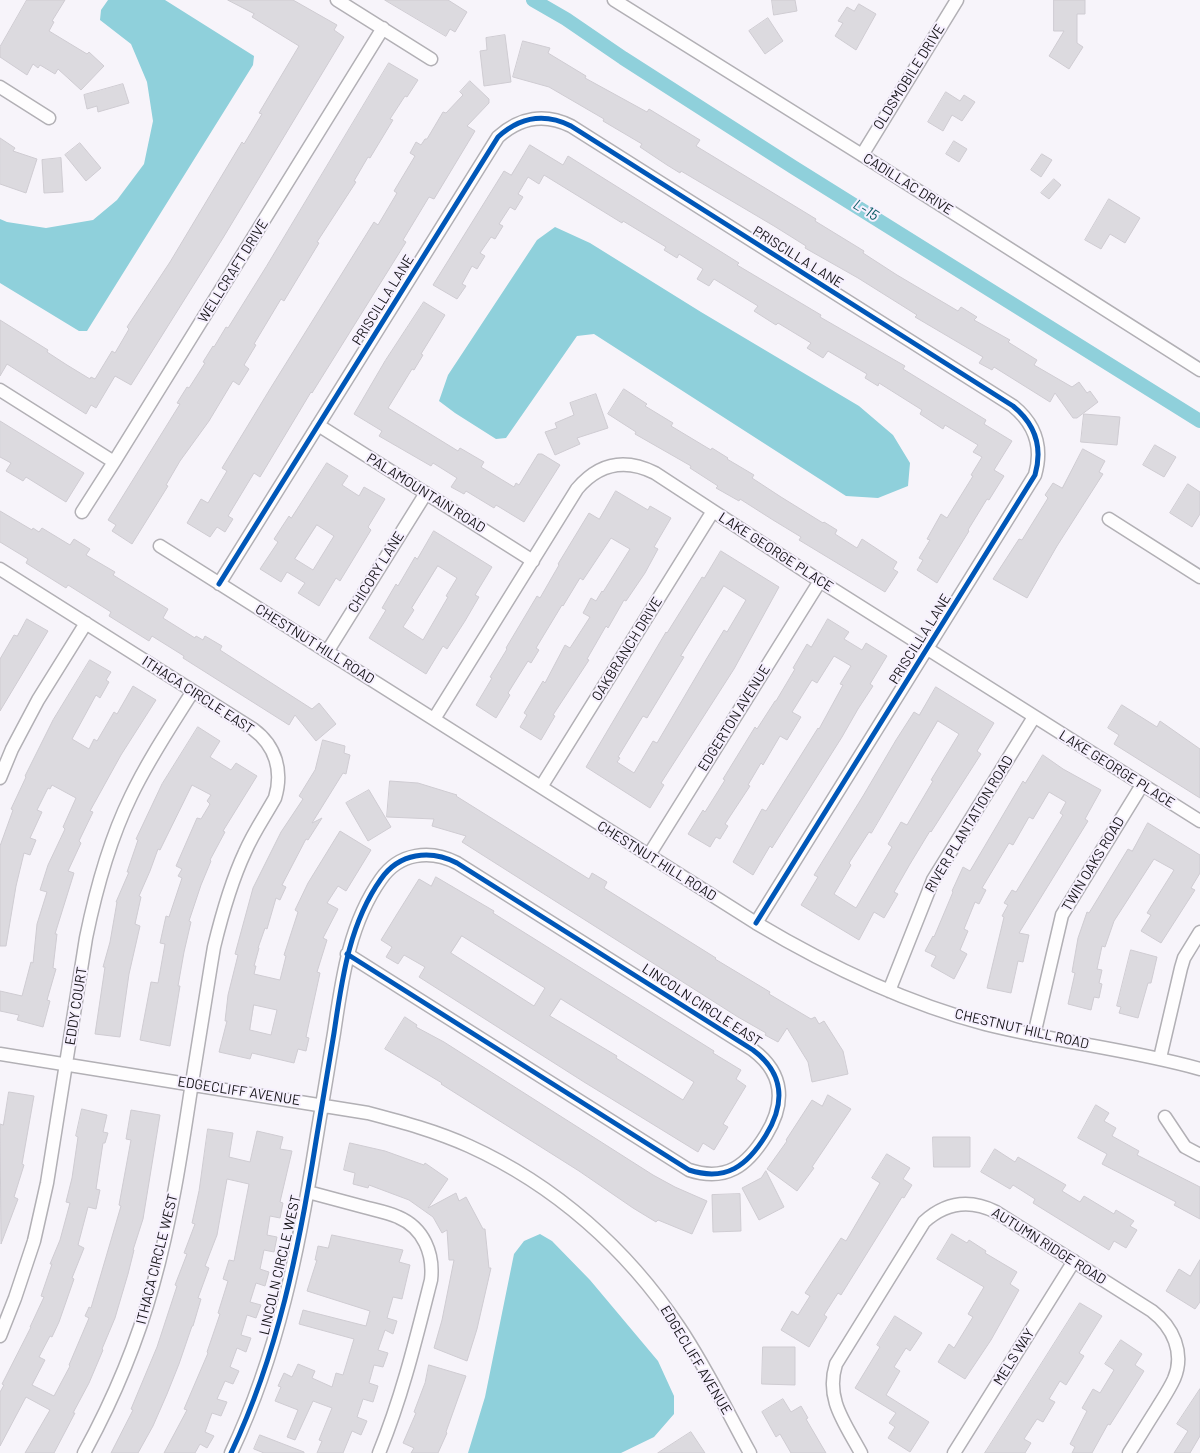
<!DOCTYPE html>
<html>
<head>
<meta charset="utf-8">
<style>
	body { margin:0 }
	canvas { display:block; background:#f7f4fa }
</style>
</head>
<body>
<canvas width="1200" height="1453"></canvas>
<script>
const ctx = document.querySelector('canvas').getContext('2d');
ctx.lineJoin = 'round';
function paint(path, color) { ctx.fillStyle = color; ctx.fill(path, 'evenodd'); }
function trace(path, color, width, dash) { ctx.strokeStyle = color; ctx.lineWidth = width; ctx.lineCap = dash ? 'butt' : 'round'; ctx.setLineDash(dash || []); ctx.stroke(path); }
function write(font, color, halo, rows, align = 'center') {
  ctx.font = font + ' Barlow,sans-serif'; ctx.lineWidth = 4; ctx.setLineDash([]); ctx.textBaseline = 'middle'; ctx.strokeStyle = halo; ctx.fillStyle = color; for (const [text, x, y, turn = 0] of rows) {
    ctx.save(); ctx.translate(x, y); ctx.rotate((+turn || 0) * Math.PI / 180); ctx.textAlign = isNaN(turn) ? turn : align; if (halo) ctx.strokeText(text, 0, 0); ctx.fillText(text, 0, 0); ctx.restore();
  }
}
paint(new Path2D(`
	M108,0H165L254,56L253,65L87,331H79L0,283V219L7,222L46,228L93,220L117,200L144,164L153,121L147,82L131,44L100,20L101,10Z
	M555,227L590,243L701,312L859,406L893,435L910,463L908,486L878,498L846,496L594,334L577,336L506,438L496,439L455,413L439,401L448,375L537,240Z
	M540,1234L552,1241L590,1280L658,1361L674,1396V1414L654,1437L621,1453H468L485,1397L514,1254L524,1241Z`), '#8fd0db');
trace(new Path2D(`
	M533,0L566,19L623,58L793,167L1200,421`), '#8fd0db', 14);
const building = new Path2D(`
	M27,0H65L52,21L54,22L49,31L87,54L89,52L104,66L81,90L58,69L55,74L40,65L38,68L33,64L27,75L0,57V47Z
	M228,0H293L337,25L334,30L344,37L223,238L131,385L115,376L96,408L91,405L86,414L7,364L0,376V320L48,350L47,352L67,365L90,379L91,377L95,379L112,351L115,353L129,329L127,327L170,262L242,142L244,144L262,114L259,113L299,46L252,17L254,14Z
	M385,0H448L467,12L455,32L450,29L446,36Z
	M772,0H795L797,11L774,15Z
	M1054,0H1085V14H1077V43L1083,47L1069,69L1049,56L1064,31H1054Z
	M859,4L876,14L856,50L835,36L843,23L838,21L847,7L854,11Z
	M768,18L783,41L765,54L749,31Z
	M505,35L511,82L484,86L480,51L487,50L486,38Z
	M523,41L550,48L548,53L586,76L585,78L647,112L649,109L700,140L696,146L816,219L815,221L864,251L863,253L897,275L958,311L961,307L977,317L974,320L1010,340L1008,342L1037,360L1034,365L1072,387L1079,382L1087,393L1090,391L1098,402L1077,418H1073L1055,393L1050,402L994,367L992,370L979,363L983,357L915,317L917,315L858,278L805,248L806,246L774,226L681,171L680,173L667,165L640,147L642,144L603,121L604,119L549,87L513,77Z
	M389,63L418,80L407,97L405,96L390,119L393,120L370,158L368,157L354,181L356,182L317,242L319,243L296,281L284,301L281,299L254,344L256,345L244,365L249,369L239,385L233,381L209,421L180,461L166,485L168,486L132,544L112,531L116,525L108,520L180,404L177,403L187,387L189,388L205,363L203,362L213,346L214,347L226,327L228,328L266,267Z
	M470,81L489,99V103L467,126L475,131L434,199L429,197L403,240L406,242L312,393L311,392L260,477L254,473L228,516L233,519L225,532L217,527L210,537L187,523L201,499L208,503L227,471L222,468L270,389L374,222L378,225L397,193L394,191L415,156L410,153L416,142L421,145L425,139H427L443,112L446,113L463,95L460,92Z
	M123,84L129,103L98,112L97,106L87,109L84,95Z
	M946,92L960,101L964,95L975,102L962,121L952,115L943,131L928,122Z
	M0,138L15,148L13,151L37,159L26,193L0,184Z
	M954,141L967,149L959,162L946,154Z
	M80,143L101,168L86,181L65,155Z
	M530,145L563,165L568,156L739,263L737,265L821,315L820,317L905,366L903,369L986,420L984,424L1012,441L994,470L1004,476L989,500L987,499L968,530L969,531L937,583L917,570L923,560L919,558L930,540L927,539L941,514L947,518L973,476L971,475L982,457L973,452L978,445L945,425L943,429L920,414L922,410L879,383L878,386L865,378L867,374L828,351L823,358L807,348L811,343L778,323L776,325L754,311L758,306L714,279L709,286L697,279L703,269L679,254L677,258L664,250L666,247L623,221L622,223L544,175L539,184L528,177L518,194L523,197L515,210L510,207L499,224L503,226L495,239L491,237L480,253L485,256L477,269L472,266L462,284L466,286L457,299L433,285L504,171L511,175Z
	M1042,154L1052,160L1041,177L1031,170Z
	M61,158L63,192L44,193L42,160Z
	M1054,179L1061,185L1049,199L1041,193Z
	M1109,199L1140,218L1125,243L1110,234L1101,249L1085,240Z
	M424,302L445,315L421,354L423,355L414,370L412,369L388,408L458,451L460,448L484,462L481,467L514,487L516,483L519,485L538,454H542L560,465L524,522L496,505L494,508L466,491L464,494L451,487L457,478L433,463L431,466L379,436L382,431L354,414L385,361Z
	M624,389L647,404L645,406L673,423L671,426L711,450L712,448L728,458L727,459L754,475L752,478L781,497L823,523L824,522L837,530L835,534L857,548L862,539L897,562L893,569L898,572L885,592L799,540L801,537L773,520L740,499L739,501L716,488L718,486L690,468L691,466L635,434L636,432L608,414Z
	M596,394L608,428L577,438L580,444L555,455L545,432L557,428L555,423L574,415L570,403Z
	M1084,414L1120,417L1117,445L1081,442Z
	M0,421L84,473L66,502L26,477L23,481L6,471L11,463L0,457Z
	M1155,445L1176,457L1164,477L1143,465Z
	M1083,449L1105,461L1099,472L1103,474L1057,546L1027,598L993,579L1019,539L1022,540L1048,498L1045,495L1053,483L1062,488Z
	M327,463L348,476L342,485L359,496L364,487L385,499L368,527L371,530L357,553L340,581L336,578L319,606L298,593L305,583L287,572L281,582L260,569L278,542L274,539L289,516L291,518ZM317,525L334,536L313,570L295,559Z
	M1188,484L1200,492V514L1192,527L1170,513Z
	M616,491L648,510L650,506L671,518L654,547L658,549L645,573L626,601L624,600L608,628L606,626L587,659L589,660L553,715L555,716L541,740L520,727L527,715L524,713L543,681L545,683L565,645L570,648L590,617L583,613L591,598L596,601L602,591L603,592L630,549L611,538L583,580L580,578L563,606L562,605L536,648L539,650L531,663L528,661L508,693L510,695L496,718L476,705L492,678L490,677L507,649L506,648L537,596L540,598L559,565L558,564L589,513L599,519Z
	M0,511L32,530L33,528L39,532L42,528L70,545L74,539L90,549L86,555L115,572L113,575L168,609L163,618L195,638L196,636L203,640L205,636L222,646L220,650L312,709L319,703L336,724L316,741L295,715L289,725L183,658L184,656L152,636L149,641L109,616L111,612L68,585L66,588L26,563L28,559L0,542Z
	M434,531L492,567L475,595L479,597L465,621L447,649L443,646L426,674L369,638L386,610L382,608L396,584L398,586L415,557L417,559ZM438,566L457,578L446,596L448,597L423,640L403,627L414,610L412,608Z
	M721,551L779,587L734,669L661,783L664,785L650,808L586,767L666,632L667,633L702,577L704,578ZM724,586L746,600L727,632L724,630L707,658L657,743L653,741L634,773L617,762L620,758L618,757L643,716L647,718L684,657L681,656Z
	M27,619L48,631L0,711V659L14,635L17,636Z
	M828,619L849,632L844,639L862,650L866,643L887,656L870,684L873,686L858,709L842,737L772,848L770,846L753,875L733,862L762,809L766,811L818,728L819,729L843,685L840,684L851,666L834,656L817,683L812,680L792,712L801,717L787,740L780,736L763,765L761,763L748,785L750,786L725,824L728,826L720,839L716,837L710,847L688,834L703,810L705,812L725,780L723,779L755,727L757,729L775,701H776L795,669L793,668L807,644L811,647Z
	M90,660L111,672L106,680L109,682L100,698L96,695L72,739L89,749L94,739L97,741L114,712L117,714L133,686L156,700L121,755L90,811L93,812L79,841L81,843L68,871L74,873L55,934H57L53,968L56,969L47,1000L50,1001L43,1027L17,1020L19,1015L0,1011V991L22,996L31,962L33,963L37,924L47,892L40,890L48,865L65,829L63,827L76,798L52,785L50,789L48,788L37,810L42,812L30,838L36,840L30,855L24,853L16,886L6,946H0V846L13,810L11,809L26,777L25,776L53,720Z
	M936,687L994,723L977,751L981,754L931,832L930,831L910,864L894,892L898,894L884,918L874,912L859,940L801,905L818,877L814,875L863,796L896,740L914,712L919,715ZM938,721L959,734L931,780L933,781L907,825L901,822L888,844L892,847L856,908L834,894L851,865L849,863L869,832L871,833Z
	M1122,705L1157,727L1160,721L1200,749V798L1114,744L1119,735L1108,728Z
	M198,727L220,741L210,757L231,770L236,763L257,776L223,831L225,832L210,860L211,861L201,885L189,921L191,922L184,952L178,986H180L170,1046L140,1040L151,982L158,983L165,944L160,943L166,916L169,917L182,878L178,876L182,869L176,866L197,818L201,819L210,804L207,801L211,795L192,785L160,850L158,849L150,871L139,896L141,897L135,924L140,926L129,974L120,1037L95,1034L105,967H103L110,942L117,902H116L129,872H127L138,840L136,839L162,784Z
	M323,740L345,746L344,753L350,755L346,774L343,773L312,823L322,818L308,840L306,839L282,885L286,887L280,900L276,898L267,929L265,928L258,948H259L254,966H256L254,974L280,980L286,956L284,955L298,912L295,910L308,883L340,831L371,850L346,891L338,886L327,903L338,909L323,938L327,940L317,972L320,973L306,1037L309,1038L306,1051L298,1049L294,1063L252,1053L250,1059L219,1052L227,1021H225L228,995L238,955L235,954L253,888L281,832L303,799L299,796L315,770ZM254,1005L277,1010L271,1035L250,1030Z
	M1043,755L1063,769L1101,790L1085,819L1088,821L1019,933L1029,935L1023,962L1018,961L1011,993L987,988L1004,917L1002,916L1008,905L1004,903L1012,890L1016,892L1063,815L1060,813L1066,802L1049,792L1033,819L1029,817L1013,845L1009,843L982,888L986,890L979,904L975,902L964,929L968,931L960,950L967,954L954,979L931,966L936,956L925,951L933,936L934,937L953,892L952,891L963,867L970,871L1023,781L1025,783Z
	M390,781L418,783L457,795L456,796L589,879L592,873L607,882L604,888L716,958L715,959L770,992L769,994L811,1019L815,1017L819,1024L824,1021L843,1051L848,1074L812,1082L808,1062L787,1028L778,1042L765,1035L766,1033L738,1017L462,842L466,836L432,826L434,819L387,817Z
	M369,790L391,827L368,841L346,803Z
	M1148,823L1200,855V873L1191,888L1195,890L1161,943L1141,931L1151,915L1147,913L1174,870L1154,859L1114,921L1105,947L1102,946L1097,969L1102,970L1099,983L1102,984L1099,998L1094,997L1091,1010L1068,1004L1075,973L1072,972L1078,938L1087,912L1089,913L1128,849L1132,851Z
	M436,877L494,911L493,913L714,1051L713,1053L741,1070L736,1079L746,1086L723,1124L728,1127L714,1150L703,1143L698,1152L584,1082L419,977L425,967L404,955L398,964L386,957L392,947L381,940L397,914L419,879L431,886ZM462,936L545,988L534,1006L451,953ZM561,999L694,1082L683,1100L616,1058L617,1056L550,1016Z
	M1131,950L1157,957L1151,983H1148L1138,1018L1119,1013L1121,1007L1117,1006Z
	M405,1017L417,1025L416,1027L444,1042L653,1175L675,1187L707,1201L692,1234L658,1220L656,1222L633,1208L579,1171L441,1084L442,1083L385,1049Z
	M9,1092L34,1096L22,1164L24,1165L14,1197L18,1199L1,1244L0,1124L3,1125Z
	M828,1095L851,1109L812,1167L814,1168L797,1191L767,1169L787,1141L786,1140L812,1100L822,1106Z
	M1096,1105L1109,1113L1104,1121L1116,1128L1112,1136L1139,1151L1137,1155L1200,1187V1219L1174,1205L1176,1202L1102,1164L1107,1154L1078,1138Z
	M82,1109L107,1115L103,1132L108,1133L105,1143H103L96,1189L100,1190L96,1209L88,1207L78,1245L84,1248L72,1278L74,1279L59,1322L52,1337L50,1336L39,1357L45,1360L32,1385L54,1396L70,1366L69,1365L89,1318L85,1316L89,1307L91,1308L121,1206L119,1205L131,1140L126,1139L131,1110L160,1115L143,1219L133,1250H134L128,1274L115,1318L102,1349L103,1350L89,1383L73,1413H75L54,1453H25L50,1410L26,1397L0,1446V1392L4,1385L2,1384L31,1327H30L44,1297L41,1296L52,1264H50L60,1240L70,1203L66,1202L72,1178L78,1137L76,1136Z
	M208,1129L233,1133L229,1157L250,1162L257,1131L283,1137L280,1149L292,1151L280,1202L283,1203L280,1218L270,1216L267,1235L277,1237L274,1252L264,1250L260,1269L269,1272L265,1286L256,1283L250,1302L261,1305L256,1318L247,1315L241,1335L251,1338L246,1352L237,1348L230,1367L239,1371L233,1384L225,1381L217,1399L227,1402L221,1416L212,1413L205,1432L214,1436L207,1448L200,1444L195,1453H164L187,1410L184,1409L208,1353L207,1352L220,1314L218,1313L228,1281L223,1279L229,1260L234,1261L249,1184L227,1179L217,1235L205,1266L209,1268L198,1298L201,1299L193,1326H192L179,1364L167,1394L153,1426L138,1453H111L133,1410L131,1409L157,1347L177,1286L175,1285L187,1254L184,1253L195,1224L192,1223L199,1191Z
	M933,1137H970V1167H934Z
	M350,1143L385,1151L424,1165L425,1163L448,1179L428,1208L456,1193L459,1201L466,1197L483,1229H485L489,1268H491L477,1329L467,1361L434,1348L442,1320L454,1260H449L447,1230L442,1233L433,1217L409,1200L369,1185L368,1188L353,1184L355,1173L344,1170Z
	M995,1149L1015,1162L1018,1157L1066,1185L1062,1191L1080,1202L1084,1196L1114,1214L1116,1210L1134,1221L1130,1226L1137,1230L1126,1248L1114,1241L1109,1250L1033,1203L1035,1199L1013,1185L1010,1189L981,1172Z
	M887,1154L910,1168L903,1179L912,1185L904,1198L902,1197L841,1295L838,1293L824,1315L827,1317L809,1347L781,1330L792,1311L798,1315L810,1296L805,1293L841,1238L846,1241L880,1183L872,1178Z
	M766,1171L784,1207L759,1220L742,1188L761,1178Z
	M740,1194L741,1231L713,1232L712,1195Z
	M952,1234L967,1243L969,1240L986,1251L985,1253L1017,1272L1010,1284L1019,1290L991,1340L965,1379L938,1362L949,1344L954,1348L973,1317L968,1314L984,1287L937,1259Z
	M332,1235L403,1250L399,1262L410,1265L402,1299L393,1297L387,1318L397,1321L393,1334L385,1330L378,1350L388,1353L383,1367L374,1365L369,1383L378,1386L373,1402L363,1399L357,1417L367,1421L361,1435L352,1431L343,1453H317L322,1441L319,1440L332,1408L313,1401L295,1440L287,1437L298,1410L275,1401L281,1387L278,1386L284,1373L292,1377L298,1364L315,1371L312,1378L332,1387L336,1373L343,1375L354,1339L299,1324L303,1310L366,1326L370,1311L307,1291L317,1260H315L318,1246L328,1248Z
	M1200,1260V1302L1195,1309L1166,1291L1179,1269L1190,1276Z
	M1080,1303L1102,1316L1079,1353L1084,1356L1066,1385L1060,1381L1049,1399L1055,1402L1043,1422L1037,1419L1024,1439L1031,1443L1025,1453H985Z
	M895,1316L922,1333L910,1351L906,1348L894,1367L900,1371L886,1395L929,1422L910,1452L888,1438L895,1427L889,1423L896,1413L855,1388L880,1347L877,1345Z
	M1121,1340L1142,1354L1135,1365L1144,1371L1110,1425L1108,1424L1092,1453H1072L1075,1447L1070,1444L1087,1411L1082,1408L1093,1389L1100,1393L1114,1370L1105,1364Z
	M763,1347H795V1385L762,1384Z
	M429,1365L466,1376L446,1432L447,1433L438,1453H411L414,1448L403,1443L416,1413L414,1412L425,1383Z
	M1200,1389V1436L1190,1453H1174L1188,1431L1177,1424Z
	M783,1399L791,1412L801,1406L808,1418L806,1419L826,1453H791L780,1434L776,1437L762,1412Z
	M691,1432L705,1453H658Z
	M260,1435L304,1452V1453H264L254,1449Z`);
paint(building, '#dcdadf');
trace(building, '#cfccd2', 1);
const minor = new Path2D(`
	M337,0L431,59
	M614,0L862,155L1200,370
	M0,87L49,118
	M862,155L957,0
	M0,390L114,462
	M318,425L533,561
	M82,512L114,462L383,28
	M1109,519L1200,577
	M160,546L756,923C828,966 903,1002 985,1024C1056,1042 1129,1049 1200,1069
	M0,569L253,729C276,746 283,771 275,798C265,816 253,833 245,852C231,882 222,914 214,947C206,994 199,1041 191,1089C181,1155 171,1221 153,1285C137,1343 113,1400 84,1453
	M219,584L498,137C520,117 545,113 571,126L1013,406C1035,424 1043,447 1035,475L756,923
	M327,652L426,493
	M434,719L577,489C599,463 625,458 655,473L820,581L1200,821
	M0,778L12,749L38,700L86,623
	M541,787L713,511
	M649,855L820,581
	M889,991L933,880L1034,717
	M1034,1035L1062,915L1142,785
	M0,1054L368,1113C402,1122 436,1131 469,1146C555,1185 627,1249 679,1327C706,1367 727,1411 750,1453
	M1160,1058L1181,968L1184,958L1200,932
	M1165,1117L1185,1147L1200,1155
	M308,1192C327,1197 346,1202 364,1207C375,1210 387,1212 398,1217C424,1228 434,1254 431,1280C416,1339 402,1397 379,1453
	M0,1336L15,1298L34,1241L47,1183L86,938C96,889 109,841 131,796C148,760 171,726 193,691
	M231,1453C278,1354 299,1248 316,1141C322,1105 328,1069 334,1033C342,979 349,924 381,879C399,853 430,849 457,863L753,1050C785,1074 785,1104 766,1135C747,1166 726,1182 689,1170L347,954
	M861,1453C845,1423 825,1399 836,1364L924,1222C946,1202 970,1199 996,1212L1152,1311C1173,1327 1185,1353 1174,1379C1169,1390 1162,1400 1156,1410C1147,1424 1138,1439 1129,1453
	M954,1453L1074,1261`);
trace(minor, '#b2b0b5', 15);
trace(minor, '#fefdfe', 12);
trace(new Path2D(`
	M219,584L498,137C520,117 545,113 571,126L1013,406C1035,424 1043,447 1035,475L756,923
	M231,1453C278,1354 299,1248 316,1141C322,1105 328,1069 334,1033C342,979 349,924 381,879C399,853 430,849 457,863L753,1050C785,1074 785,1104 766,1135C747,1166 726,1182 689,1170L347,954`), '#0057b8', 5);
write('14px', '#151317', '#f6f0fe', [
	["OLDSMOBILE DRIVE",909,77,-58],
	["CADILLAC DRIVE",908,184,32],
	["PRISCILLA LANE",798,257,32],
	["WELLCRAFT DRIVE",233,271,-58],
	["PRISCILLA LANE",383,300,-58],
	["PALAMOUNTAIN ROAD",426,493,32],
	["LAKE GEORGE PLACE",776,552,33],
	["CHICORY LANE",376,572,-58],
	["PRISCILLA LANE",920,639,-58],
	["CHESTNUT HILL ROAD",315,644,32],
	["OAKBRANCH DRIVE",627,649,-58],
	["ITHACA CIRCLE EAST",198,695,33],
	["EDGERTON AVENUE",734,718,-58],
	["LAKE GEORGE PLACE",1117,769,32],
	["RIVER PLANTATION ROAD",969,824,-59],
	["CHESTNUT HILL ROAD",657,861,32],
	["TWIN OAKS ROAD",1093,864,-59],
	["LINCOLN CIRCLE EAST",702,1005,33],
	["EDDY COURT",76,1006,-81],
	["CHESTNUT HILL ROAD",1022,1029,13],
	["EDGECLIFF AVENUE",239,1091,9],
	["AUTUMN RIDGE ROAD",1049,1246,32],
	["ITHACA CIRCLE WEST",157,1259,-76],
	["LINCOLN CIRCLE WEST",280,1265,-77],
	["MELS WAY",1014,1357,-58],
	["EDGECLIFF AVENUE",696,1360,59]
]);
write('italic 15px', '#0b5e67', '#f6f0fe', [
	["L-15",866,210,32]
]);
</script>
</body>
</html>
